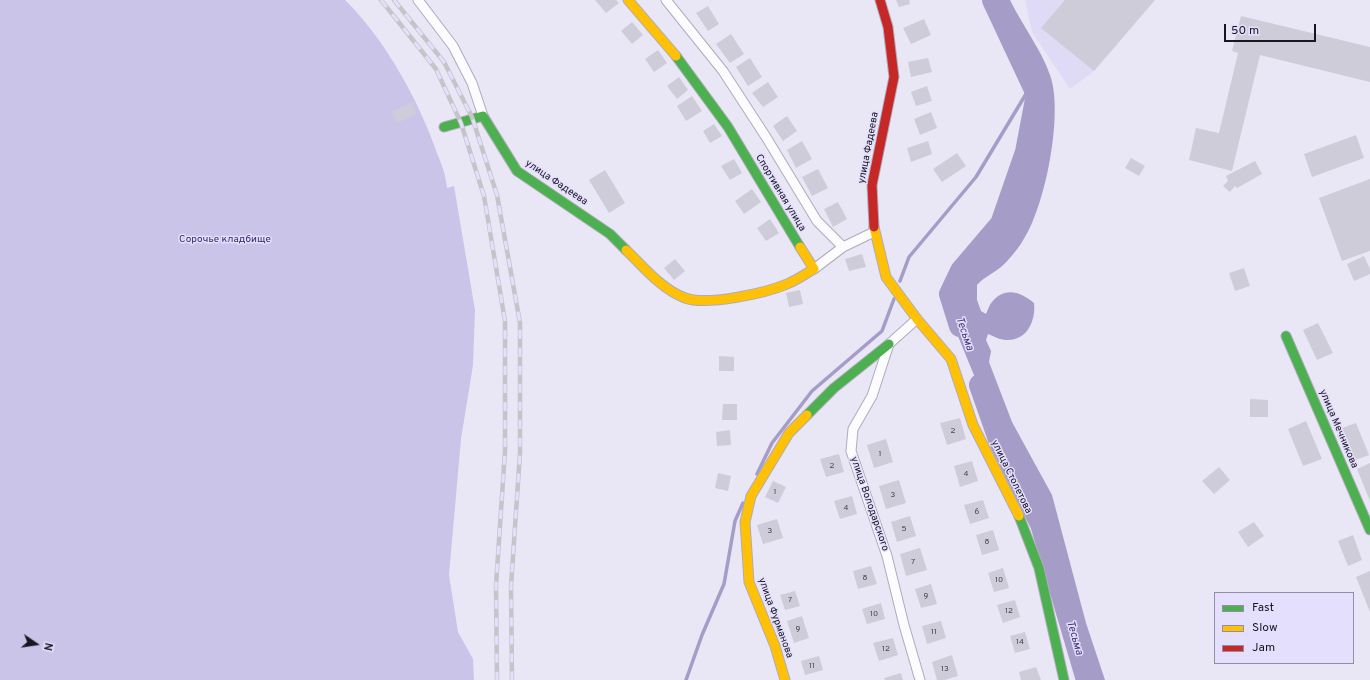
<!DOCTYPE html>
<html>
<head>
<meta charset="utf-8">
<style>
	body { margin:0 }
	#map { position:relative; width:1370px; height:680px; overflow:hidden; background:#e9e6f6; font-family:Overpass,sans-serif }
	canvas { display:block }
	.legend { position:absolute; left:1214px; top:592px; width:140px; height:72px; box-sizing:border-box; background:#e4dffd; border:1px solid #928fa5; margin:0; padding:5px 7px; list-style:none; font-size:12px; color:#181620 }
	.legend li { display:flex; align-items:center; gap:8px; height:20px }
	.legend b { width:20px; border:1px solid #928fa5 }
	.north { position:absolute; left:16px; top:624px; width:40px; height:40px; -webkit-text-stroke:3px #e4dffd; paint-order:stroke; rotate:103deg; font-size:11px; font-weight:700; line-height:16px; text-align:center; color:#181620 }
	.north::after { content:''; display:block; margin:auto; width:14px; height:18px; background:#181620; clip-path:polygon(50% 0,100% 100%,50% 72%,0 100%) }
	.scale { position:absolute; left:1224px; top:24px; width:92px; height:18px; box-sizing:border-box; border:2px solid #181620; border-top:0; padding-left:5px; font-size:12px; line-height:14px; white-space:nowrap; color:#181620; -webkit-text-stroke:3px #e4dffd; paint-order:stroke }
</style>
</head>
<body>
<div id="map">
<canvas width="1370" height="680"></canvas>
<ul class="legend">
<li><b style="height:5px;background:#4caf50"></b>Fast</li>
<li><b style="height:5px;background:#ffc107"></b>Slow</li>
<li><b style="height:5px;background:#c62828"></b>Jam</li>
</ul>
<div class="north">N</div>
<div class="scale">50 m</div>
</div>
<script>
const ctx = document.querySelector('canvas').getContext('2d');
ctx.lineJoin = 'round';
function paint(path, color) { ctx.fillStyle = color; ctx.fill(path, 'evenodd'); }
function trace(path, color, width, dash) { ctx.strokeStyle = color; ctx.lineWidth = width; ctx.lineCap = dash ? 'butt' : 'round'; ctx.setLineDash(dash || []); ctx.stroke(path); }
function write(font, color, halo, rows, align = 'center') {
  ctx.font = font + ' Overpass,sans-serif'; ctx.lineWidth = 3; ctx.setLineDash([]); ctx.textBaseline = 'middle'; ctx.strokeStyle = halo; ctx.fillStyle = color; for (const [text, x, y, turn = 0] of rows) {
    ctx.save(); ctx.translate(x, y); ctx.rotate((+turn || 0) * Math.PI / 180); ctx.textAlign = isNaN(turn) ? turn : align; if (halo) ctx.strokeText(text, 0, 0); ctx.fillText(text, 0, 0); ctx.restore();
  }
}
paint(new Path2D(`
	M1025,0H1155L1094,71L1070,89L1032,32Z`), '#dfdaf6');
paint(new Path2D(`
	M0,0H345C385,39 419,101 437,153C442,165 446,176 447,188L454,186L475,310L473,365L461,439L449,575L458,632L473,659L474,680H0Z`), '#cbc4e9');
paint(new Path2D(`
	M992,0H1010C1022,25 1041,49 1050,75C1064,113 1045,209 1022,242C1017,250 1008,261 1001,267C992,274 984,277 977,285V300L981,311L986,314C988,310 989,305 992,302C1005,286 1021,292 1034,303C1036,321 1027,341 1006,340C1000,340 993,336 988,334L986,340L991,351L989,362L1012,422L1052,495L1086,623L1105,680H1087L1057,568L1042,522L987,407L951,319L950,301L960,278L988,253L1007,227L1033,152L1035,117L1031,69L1017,43L1000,19Z`), '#a69cc8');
trace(new Path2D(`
	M900,281L909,257L976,177L1032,84
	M757,474L772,443L812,391L882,331L894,299
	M686,680L702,635L724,584L735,521L743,503`), '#a69cc8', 3.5);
trace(new Path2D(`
	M960,326L950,294L961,271L1001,224L1026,152L1037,94L993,0
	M980,385L1000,442L1041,524L1087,680`), '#a69cc8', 22);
paint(new Path2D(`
	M595,0H616L619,3L606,13Z
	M896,0H909L910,4L899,7Z
	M1065,0H1155L1094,71L1041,28Z
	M708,6L719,24L708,31L696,13Z
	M1241,16L1370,47V82L1260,55L1232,171L1189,160L1196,128L1219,133L1238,53L1232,51Z
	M924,19L931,35L911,44L903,28Z
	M632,22L643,35L632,44L621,31Z
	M731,34L744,54L730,63L716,44Z
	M658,50L667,63L654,72L645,59Z
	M750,58L762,77L748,86L736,67Z
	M928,58L932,72L911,77L908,62Z
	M679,77L688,90L677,99L667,86Z
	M768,82L778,97L763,107L752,93Z
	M927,86L932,101L916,106L911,92Z
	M692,96L702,111L686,121L677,106Z
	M412,102L417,114L397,123L391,112Z
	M931,112L937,128L920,135L914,119Z
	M787,116L797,131L783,141L773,126Z
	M714,124L722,136L710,143L703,131Z
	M1356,135L1364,158L1312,177L1304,154Z
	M802,141L812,159L796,168L787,150Z
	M928,141L932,154L911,162L907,148Z
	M957,153L966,166L942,182L933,169Z
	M1131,158L1145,166L1139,176L1125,168Z
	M734,159L742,173L730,180L721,166Z
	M1255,161L1262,174L1237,188L1235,186L1230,192L1223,186L1228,181L1226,176Z
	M818,169L828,188L812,196L802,177Z
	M605,170L625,203L609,213L589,180Z
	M1370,179V251L1342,261L1319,198Z
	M752,189L761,202L744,214L735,201Z
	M838,202L847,219L833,227L824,209Z
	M770,219L779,233L766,241L757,228Z
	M862,254L866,267L849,271L845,259Z
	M1364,256L1370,269V274L1354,281L1347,264Z
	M675,259L685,271L674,280L664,268Z
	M1244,268L1250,286L1235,291L1229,273Z
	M800,290L803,304L789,307L786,293Z
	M1318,323L1333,353L1317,360L1303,330Z
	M719,356L734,357V371H719Z
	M1250,399L1268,400V417H1250Z
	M723,404H737V420H722Z
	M960,418L966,439L947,445L940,423Z
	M1306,421L1322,459L1303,466L1288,429Z
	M1356,423L1369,455L1355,460L1342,428Z
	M730,430L731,445L717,446L716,432Z
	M886,439L893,462L874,468L867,445Z
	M839,454L844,472L826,477L820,459Z
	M972,461L978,481L960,487L954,466Z
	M1370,463V501L1357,469Z
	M1219,467L1230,480L1214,494L1202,481Z
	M718,473L731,476L728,491L715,488Z
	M899,480L906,503L886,509L879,486Z
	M773,481L786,487L778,503L765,497Z
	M852,496L857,514L840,519L834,501Z
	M983,500L989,518L970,524L964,505Z
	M910,516L916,536L897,542L891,522Z
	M777,519L783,538L763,544L757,525Z
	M1254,522L1264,536L1248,547L1238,532Z
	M993,530L999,550L982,555L976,535Z
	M1353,535L1362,560L1348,566L1338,541Z
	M920,548L927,570L906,576L900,554Z
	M871,566L877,584L858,589L853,571Z
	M1003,568L1009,588L994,592L988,573Z
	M1370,571V612L1356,577Z
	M931,584L937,604L921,608L915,589Z
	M795,591L800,606L785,610L780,595Z
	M1015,600L1020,617L1003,623L997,605Z
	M881,603L885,619L867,624L862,609Z
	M802,616L809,638L794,643L787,621Z
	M941,621L946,638L927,644L922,626Z
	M1025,632L1030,649L1015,653L1010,636Z
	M893,638L898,655L879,661L873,643Z
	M952,655L958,676L945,680H937L932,662Z
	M819,656L823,670L805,675L801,661Z
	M1036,667L1041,680H1021L1019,672Z
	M901,673L903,680H885L884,678Z`), '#cfccd9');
const street = new Path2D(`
	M418,0L453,46L472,83L483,116
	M666,0L723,71L766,137L817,221L843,247
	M814,269L843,247L874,232
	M917,319L889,344L872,396L853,429L851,451L887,556L904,625L920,680`);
const fast = new Path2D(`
	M676,56L728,127L800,247
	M444,127L483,116L517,171L610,234L626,250
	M1286,336L1370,530
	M807,415L834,388L889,344
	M1019,516L1039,568L1064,680`);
const slow = new Path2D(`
	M628,0L676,56
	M874,227L886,277L917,319L951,359L973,425L1019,516
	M626,250C644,267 661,289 685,298C707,306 766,293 787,284C797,280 805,274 814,269L800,247
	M785,680L775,646L749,582L745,522L751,496L789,433L807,415`);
const jam = new Path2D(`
	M874,227L872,185L894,77L888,27L880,0`);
trace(street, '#aeacb8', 11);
trace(fast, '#aeacb8', 11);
trace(slow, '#aeacb8', 11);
trace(jam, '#aeacb8', 11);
trace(street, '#fcfbfe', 9);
trace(fast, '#4caf50', 9);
trace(slow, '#ffc107', 9);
trace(jam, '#c62828', 9);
const rail = new Path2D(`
	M381,0L436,69L461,123L484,196L505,321V451L496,585L497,680
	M394,0L444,62L472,117L497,195L520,323V453L511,586L512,680`);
trace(rail, '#c5c4c9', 4.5);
trace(rail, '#e4dffd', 3, [9]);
write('8px', '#46444e', null, [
	["2",953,431],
	["1",880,454],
	["2",832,466],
	["4",966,474],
	["1",775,492],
	["3",893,495],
	["4",846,508],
	["6",977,512],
	["5",904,529],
	["3",770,531],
	["8",987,542],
	["7",913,562],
	["8",865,578],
	["10",999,580],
	["9",926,596],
	["7",790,600],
	["12",1009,611],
	["10",874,614],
	["9",798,629],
	["11",934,632],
	["14",1020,642],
	["12",886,649],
	["11",812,666],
	["13",945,669]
]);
write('10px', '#181620', '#e4dffd', [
	["улица Фадеева",869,148,-79],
	["улица Фадеева",556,183,34],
	["Спортивная улица",780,193,59],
	["улица Мечникова",1338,429,67],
	["улица Столетова",1011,477,64],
	["улица Володарского",869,504,71],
	["улица Фурманова",775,618,70]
]);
write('10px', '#3c286c', '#e4dffd', [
	["Сорочье кладбище",225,240]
]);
write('italic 11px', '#48357a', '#e4dffd', [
	["Тесьма",964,334,71],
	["Тесьма",1074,638,74]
]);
</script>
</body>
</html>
